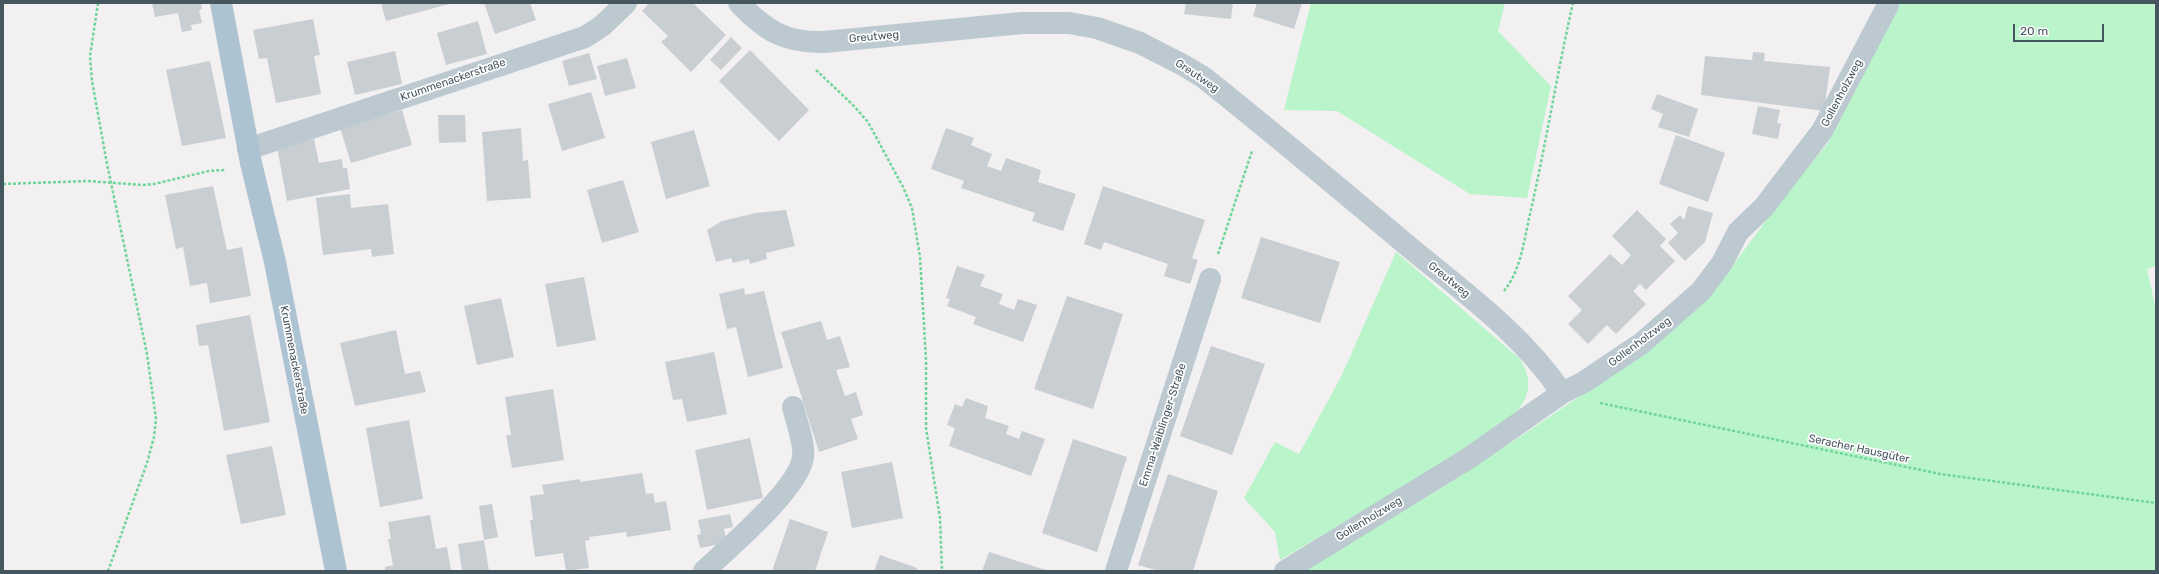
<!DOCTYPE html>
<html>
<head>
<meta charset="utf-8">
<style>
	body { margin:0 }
	#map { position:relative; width:2159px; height:574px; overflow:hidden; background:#f2f0f0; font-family:Rubik,sans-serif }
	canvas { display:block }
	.frame { position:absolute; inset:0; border:4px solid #46565f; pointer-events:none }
	.scale { position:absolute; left:2013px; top:24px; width:91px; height:18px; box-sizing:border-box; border:2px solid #46565f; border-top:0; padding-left:5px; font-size:12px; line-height:14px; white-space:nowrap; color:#46565f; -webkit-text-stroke:3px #fff; paint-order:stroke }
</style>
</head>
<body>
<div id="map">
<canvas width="2159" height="574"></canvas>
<div class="frame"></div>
<div class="scale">20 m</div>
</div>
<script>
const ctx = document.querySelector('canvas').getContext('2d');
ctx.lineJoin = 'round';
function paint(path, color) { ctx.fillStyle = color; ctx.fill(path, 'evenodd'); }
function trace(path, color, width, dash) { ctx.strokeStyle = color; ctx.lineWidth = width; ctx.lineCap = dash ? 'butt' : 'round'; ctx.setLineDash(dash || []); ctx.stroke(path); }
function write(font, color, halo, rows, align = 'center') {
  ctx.font = font + ' Rubik,sans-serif'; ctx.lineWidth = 3.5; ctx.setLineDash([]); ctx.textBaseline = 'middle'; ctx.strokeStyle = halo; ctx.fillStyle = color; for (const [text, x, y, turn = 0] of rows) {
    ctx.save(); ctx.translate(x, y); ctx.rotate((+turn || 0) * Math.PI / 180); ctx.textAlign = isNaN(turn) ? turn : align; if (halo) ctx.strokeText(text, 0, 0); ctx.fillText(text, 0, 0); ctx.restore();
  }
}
paint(new Path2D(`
	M1311,3H1505L1498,31L1551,86L1527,198L1470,194L1337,111L1284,110Z
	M1900,3H2154L2156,12V266L2147,269L2156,310V571H1306L1319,561L1443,487L1530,430L1583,394L1710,296L1794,183L1828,143Z
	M1396,252L1520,359C1530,375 1532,391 1520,407C1506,428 1478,440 1457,453C1399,490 1340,525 1280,560L1275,532L1244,498L1275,442L1299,454L1342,375Z`), '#baf4cb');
paint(new Path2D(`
	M152,3H201L202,9L199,10L202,23L191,25L192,30L182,32L178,13L155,17Z
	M381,3H453L386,21Z
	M484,3H530L536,20L495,34Z
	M649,3H693L726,35L691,72L661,42L668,36L642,11Z
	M1186,3H1233L1231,19L1184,14Z
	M1257,3H1302L1294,29L1253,16Z
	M313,19L320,55L314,56L321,94L276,103L267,58L259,59L253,30Z
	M478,21L487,54L446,65L437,33Z
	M731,37L742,48L721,70L710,60Z
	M750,50L809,110L779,141L719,81Z
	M395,51L402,84L355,95L347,62Z
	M1753,52L1765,53L1764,61L1830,67L1824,111L1701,95L1705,56L1752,60Z
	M589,53L597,79L569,86L562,61Z
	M627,58L636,88L605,96L597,66Z
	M210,61L226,138L182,146L166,70Z
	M591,92L605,138L562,151L548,104Z
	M1657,94L1698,109L1689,137L1658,127L1663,114L1651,109Z
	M1758,106L1780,110L1777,123L1781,124L1778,139L1752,134Z
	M402,110L412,145L351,163L340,128Z
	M438,115H465L466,142L439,143Z
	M521,128L523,161L528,160L531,198L487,201L482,132Z
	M946,128L974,138L971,145L992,154L987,166L1001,171L1006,158L1041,170L1038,182L1076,194L1063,231L1032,221L1035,213L961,188L964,181L931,169Z
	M694,130L710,186L666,199L651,142Z
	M1676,135L1725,153L1708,202L1659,184Z
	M314,139L319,163L342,159L343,168H347L350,189L287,201L277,147Z
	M623,180L639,232L602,243L587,190Z
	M213,186L227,250L242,247L251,296L210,303L207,283L190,286L183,247L176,249L165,195Z
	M1103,186L1205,220L1192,258L1198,260L1190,284L1164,276L1168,264L1104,242L1101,250L1084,244Z
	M350,194L351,208L388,204L394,254L372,257L371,249L323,255L316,198Z
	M1688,206L1713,213L1705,242L1685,261L1668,243L1678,233L1670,224L1680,215L1684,220Z
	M786,210L795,246L766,253L767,259L750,264L749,259L733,263L731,258L716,262L707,230L722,221L756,213Z
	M1637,210L1666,239L1660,246L1675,261L1646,290L1640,284L1633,291L1646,304L1616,334L1607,325L1588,344L1568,324L1582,310L1568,296L1610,254L1622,265L1631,255L1612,236Z
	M1261,237L1340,262L1320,323L1241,298Z
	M957,266L985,275L980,286L1003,294L999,304L1014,310L1018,299L1037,305L1023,342L973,324L976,317L947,306L950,299L946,298Z
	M584,277L596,340L557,347L545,284Z
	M744,288L745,295L764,291L783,368L748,377L736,327L727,329L719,294Z
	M1067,296L1123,314L1093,409L1034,389Z
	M501,298L514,357L477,365L464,306Z
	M250,315L270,422L224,431L208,345L199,346L196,325Z
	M821,321L827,340L840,336L850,367L836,370L845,396L856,392L863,415L851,419L858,439L819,452L781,332Z
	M396,330L405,374L420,371L426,392L355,406L340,343Z
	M1211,346L1265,364L1232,455L1180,436Z
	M714,352L727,414L687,422L682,399L673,400L665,362Z
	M553,389L564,460L512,468L506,435H511L505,397Z
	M966,398L988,406L985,418L1009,426L1006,434L1019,439L1022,431L1045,439L1031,476L949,446L955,428L947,425L955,404L962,407Z
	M409,420L423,499L380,507L366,428Z
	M750,438L763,498L707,510L695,450Z
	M1073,439L1127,457L1097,552L1042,533Z
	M272,446L286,515L241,524L226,455Z
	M892,462L903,518L852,528L841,472Z
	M642,473L646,494L653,493L655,503L666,501L671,530L627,537L626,532L589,537L590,540L585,541L589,568L566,571L563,553L535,557L530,520H533L530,496L544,494L542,485L580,479V482Z
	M1168,474L1218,491L1193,571H1159L1138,565Z
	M492,504L498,537L484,540L489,571H462L458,544L484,540L479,506Z
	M730,514L733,527L724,529L727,543L700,548L697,535L701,534L698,520Z
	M430,515L436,549L447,547L451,571H385V567L393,565L388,539H391L388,522Z
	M790,519L828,532L815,571H772Z
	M989,552L1049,571H982Z
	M880,555L917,568L916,571H874Z`), '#c9ced3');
trace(new Path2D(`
	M98,3L90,56L92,81L107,164L147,354L156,419L154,437L147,463L108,571
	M816,70L853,105L868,122L903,187L912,208L920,257L926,360V428L940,518L942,571
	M3,184L88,181L143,185L154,184L209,171L225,170
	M1218,254L1252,151
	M1504,291C1521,270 1524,240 1530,214C1546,144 1557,73 1573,3
	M1600,403L1940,474L2156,503`), '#6fd599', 2.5, [3, 2]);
trace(new Path2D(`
	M739,3C765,30 784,43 824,42L1022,23H1069L1097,28L1140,43L1183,65L1203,77C1270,130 1336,186 1402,241C1458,288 1520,331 1562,393
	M248,149L585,37L602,26L626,3
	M704,571C728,548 799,489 803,457C805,444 796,420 793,407
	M1116,571L1210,279
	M1285,571L1469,458L1562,393L1584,382L1642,343L1701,291L1722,263L1738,232L1764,207L1822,131L1888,5`), '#bcc9d0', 22);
trace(new Path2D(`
	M221,3L251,163L275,262L336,571`), '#adc3d1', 22);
write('11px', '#46565f', '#fff', [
	["Greutweg",874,37,-5],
	["Greutweg",1197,76,34],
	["Krummenackerstraße",453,80,-19],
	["Gollenholzweg",1842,93,-62],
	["Greutweg",1449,280,39],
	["Gollenholzweg",1640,342,-37],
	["Krummenackerstraße",294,360,79],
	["Emma-Waiblinger-Straße",1163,425,-72],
	["Seracher Hausgüter",1859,449,12],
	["Gollenholzweg",1369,519,-31]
]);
</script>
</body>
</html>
